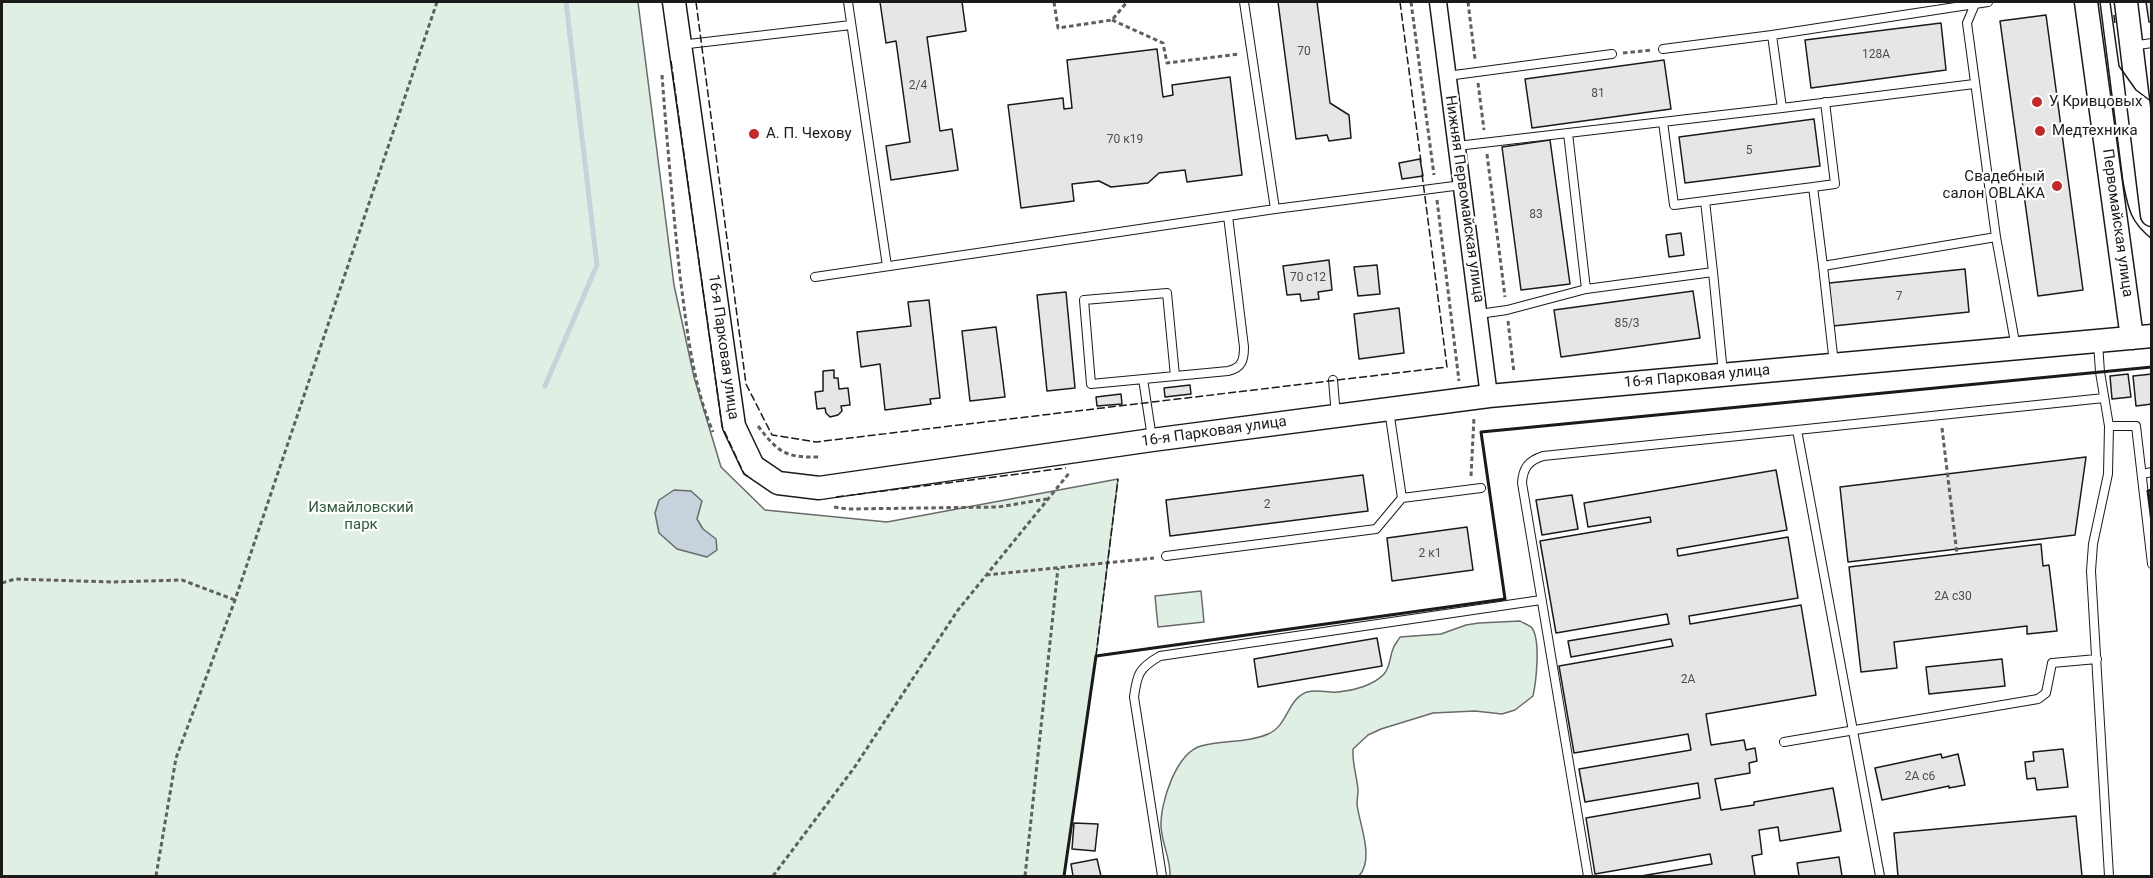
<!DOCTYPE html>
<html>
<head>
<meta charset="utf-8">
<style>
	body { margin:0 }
	#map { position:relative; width:2153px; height:878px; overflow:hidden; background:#fff; font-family:Roboto,sans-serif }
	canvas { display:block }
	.frame { position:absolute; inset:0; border:3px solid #1a1a1a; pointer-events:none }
</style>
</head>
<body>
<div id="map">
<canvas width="2153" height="878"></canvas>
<div class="frame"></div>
</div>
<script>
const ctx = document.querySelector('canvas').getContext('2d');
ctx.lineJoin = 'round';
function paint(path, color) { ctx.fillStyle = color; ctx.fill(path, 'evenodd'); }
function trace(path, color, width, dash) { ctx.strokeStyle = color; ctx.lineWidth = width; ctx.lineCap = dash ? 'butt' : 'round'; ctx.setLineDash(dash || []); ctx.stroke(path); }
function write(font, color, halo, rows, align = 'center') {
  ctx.font = font + ' Roboto,sans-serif'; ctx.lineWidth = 4.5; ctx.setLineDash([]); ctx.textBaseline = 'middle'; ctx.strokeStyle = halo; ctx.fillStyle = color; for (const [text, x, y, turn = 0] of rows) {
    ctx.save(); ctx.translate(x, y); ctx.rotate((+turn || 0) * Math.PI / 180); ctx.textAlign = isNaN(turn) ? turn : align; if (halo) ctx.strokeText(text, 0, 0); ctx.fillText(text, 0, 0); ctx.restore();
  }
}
const green = new Path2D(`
	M2,2H638L674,285L694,377L721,467L765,510L887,522L1118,479L1096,656L1064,876H2Z
	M1201,591L1204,622L1158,627L1155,596Z
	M1520,621C1523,623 1529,625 1532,628C1541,641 1536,682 1533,696L1515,710L1502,714L1475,711L1433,713L1381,729L1368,735L1353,749C1352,764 1357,776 1358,790C1358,795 1357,800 1357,804C1359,824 1375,858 1359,876H1170C1171,860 1162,844 1161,827C1160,803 1176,753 1201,746C1223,740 1248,743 1268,734C1288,726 1287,699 1307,692C1317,689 1328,693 1338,692C1353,691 1374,685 1384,674C1391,666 1389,658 1393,649C1394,645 1398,641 1400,637L1441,634L1466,625L1479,623Z`);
paint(green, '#e0efe3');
trace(green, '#6a6a6a', 1.5);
const water = new Path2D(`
	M674,490L691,491L702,501L697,519L703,529L716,539L717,550L707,557L677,549L659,533L655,513L659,500Z`);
paint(water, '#c6d2dc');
trace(water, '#6a6a6a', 1.5);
trace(new Path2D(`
	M545,386L597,265L566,2`), '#c6d2dc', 5);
const building = new Path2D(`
	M880,2H962L966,31L927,37L940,131L952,129L958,170L891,180L886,146L910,142L896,41L886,43Z
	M1278,2H1317L1330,103L1349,115L1351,138L1329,141L1327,135L1296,139Z
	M2146,2H2152V22H2149Z
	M2046,15L2083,290L2038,296L2000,21Z
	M1941,23L1946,70L1811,88L1805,40Z
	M1157,49L1163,97L1173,95L1172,85L1230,77L1242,175L1187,182L1185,170L1159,173L1148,183L1111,187L1099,181L1072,184L1074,201L1021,208L1008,105L1063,98L1064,109L1072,108L1067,60Z
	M1664,60L1671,109L1532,128L1525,79Z
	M1814,119L1820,166L1685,183L1679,137Z
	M1550,140L1570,284L1521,290L1502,147Z
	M1420,159L1423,176L1402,179L1399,163Z
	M1681,233L1684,255L1669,257L1666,235Z
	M1329,260L1332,290L1318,292L1319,299L1301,301L1300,294L1287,295L1283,266Z
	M1377,265L1380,294L1358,296L1354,267Z
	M1965,269L1969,312L1833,326L1829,283Z
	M1693,291L1700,338L1561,357L1554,310Z
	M1066,292L1075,388L1047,391L1037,295Z
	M929,300L940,398L930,399L931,404L885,410L880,364L861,367L857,332L911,326L908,302Z
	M1399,308L1404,353L1359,359L1354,314Z
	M996,327L1005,397L970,401L962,331Z
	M834,370V378H838L839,389L848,388L850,405L841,406L842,411L838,415L830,417L826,413L825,408L817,409L815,392L823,391V371Z
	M2128,374L2131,397L2112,399L2110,376Z
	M2152,374V404L2136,406L2133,376Z
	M1190,385L1191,394L1165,397L1164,388Z
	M1121,394L1122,404L1097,406L1096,397Z
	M2086,457L2075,535L1848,562L1840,487Z
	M1776,470L1787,530L1677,549L1678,556L1788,537L1798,598L1689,616L1690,624L1801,605L1816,695L1706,714L1711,745L1744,740L1746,750L1755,748L1757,761L1749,763L1750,773L1715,779L1721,810L1754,805V802L1833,788L1841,831L1780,841L1778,827L1759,830L1762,854L1752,856L1755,876H1641L1712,864L1710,854L1595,874L1586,818L1700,798L1698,783L1585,802L1579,769L1691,750L1688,734L1574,753L1559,666L1673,646L1671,639L1571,657L1568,641L1669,624L1667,614L1556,633L1540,541L1651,522L1650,517L1588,527L1584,503Z
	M1363,475L1368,511L1170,536L1166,500Z
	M1572,495L1578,529L1542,535L1536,500Z
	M1467,527L1473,570L1392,581L1387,538Z
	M2041,544L2043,566L2049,565L2057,631L2027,634V626L1894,642L1897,668L1861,672L1849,567Z
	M1377,638L1382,666L1258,687L1254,659Z
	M2002,659L2005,686L1929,694L1926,667Z
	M2063,749L2068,787L2037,790L2035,778L2027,779L2025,762L2034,761L2033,752Z
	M1941,754L1942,758L1958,754L1965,785L1949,788V786L1882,800L1875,768Z
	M2076,816L2082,876H1898L1894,833Z
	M1074,823L1098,824L1095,851L1072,849Z
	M1839,857L1842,876H1799L1797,863Z
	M1097,859L1101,876H1073L1071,864Z`);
paint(building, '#e6e6e6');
trace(building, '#1a1a1a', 1.5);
const service = new Path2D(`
	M848,2L887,266
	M1244,2L1275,209L1462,185
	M1975,4L1967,23L1996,237
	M680,45L851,25
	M2131,46L2152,43
	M1663,49L1772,35
	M1447,76L1612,54
	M1974,84L1782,108L1772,35L1988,2
	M1663,122L1674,205L1705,201
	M1568,133L1782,108
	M1457,146L1568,133L1586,289L1507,310L1479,314
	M1813,187L1835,184L1825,102
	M1823,266L1834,364
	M1713,272L1705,201L1813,187L1823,266L1996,237L2016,348
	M815,277L1275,209
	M1586,289L1713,272L1723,373
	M2098,343L2100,372L2109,426L2108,474L2093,544L2091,571L2109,876
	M1175,376L1167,293L1084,300L1091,384L1228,371C1242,368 1244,360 1244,347L1228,216
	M1143,379L1152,438
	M1333,380L1336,416
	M1389,410L1402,498L1481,488
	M2109,426H2136L2152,564
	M1797,430L2104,398
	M2142,474L2152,472
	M1166,556L1376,529L1402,498
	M1784,742L2038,699L2046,693L2052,663L2097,659
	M1162,876L1134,697C1137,674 1139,668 1160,656L1541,600
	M1588,876L1522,483C1523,468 1528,461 1543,456L1797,430L1880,876`);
const minor = new Path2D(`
	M1438,2L1489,396`);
const secondary = new Path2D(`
	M674,2L734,426L753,466L778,483L819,488L1152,440L1489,396L2152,336
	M2086,2L2132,338
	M2126,2L2152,215`);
trace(service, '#1a1a1a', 10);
trace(minor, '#1a1a1a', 19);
trace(secondary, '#1a1a1a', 25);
trace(new Path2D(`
	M2,2H3
	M1054,2L1058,28L1112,20L1127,2
	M1411,2L1434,175
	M1468,2L1475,59
	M1112,20L1163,43L1167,63L1239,54
	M1623,53L1652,50
	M662,75C667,142 673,209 680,276C687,328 692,383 713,432
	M1478,83L1484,130
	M1487,154L1505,297
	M1437,200L1459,381
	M1508,321L1514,373
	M758,426C778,452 785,458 819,457
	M1942,428L1957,554
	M1471,476L1474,417
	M834,507L847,509L998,507L1047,499
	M986,575L1154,558
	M2,583L15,579L112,582L182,580L235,600
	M156,876L176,758L235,600L437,2
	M773,876L854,768L958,610L1070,472
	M1025,876L1058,568`), '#5f5f5f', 3, [4.5, 3]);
trace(service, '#fff', 8);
trace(minor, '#fff', 16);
trace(secondary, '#fff', 22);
trace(new Path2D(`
	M2100,2L2123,182C2128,208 2130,222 2152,239
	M2110,2L2119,66L2136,90L2152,102`), '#1a1a1a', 1.5);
trace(new Path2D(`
	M696,2L746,384L772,435L816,442L1447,367L1422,174
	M1400,2L1421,162
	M2114,15L2115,25
	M671,61L722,426L744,474L751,478
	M836,497L1066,468
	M1096,656L1118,479`), '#1a1a1a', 1.5, [8, 3]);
trace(new Path2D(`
	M2152,490L2148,491L2152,522
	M1064,876L1096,656L1505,599L1481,432L2152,367`), '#1a1a1a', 3);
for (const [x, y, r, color] of [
	[2037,102,6,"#c62828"],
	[2040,131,6,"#c62828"],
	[754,134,6,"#c62828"],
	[2057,186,6,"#c62828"]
]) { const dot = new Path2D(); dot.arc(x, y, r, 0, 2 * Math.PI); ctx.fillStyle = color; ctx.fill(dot); trace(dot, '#fff', 2); }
write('12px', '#4d4d4d', null, [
	["70",1304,52],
	["128А",1876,55],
	["2/4",918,86],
	["81",1598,94],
	["70 к19",1125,140],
	["5",1749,151],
	["83",1536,215],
	["70 с12",1308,278],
	["7",1899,297],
	["85/3",1627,324],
	["2",1267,505],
	["2 к1",1430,554],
	["2А с30",1953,597],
	["2А",1688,680],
	["2А с6",1920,777]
]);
write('15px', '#1a1a1a', '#fff', [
	["У Кривцовых",2049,102],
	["Медтехника",2052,131],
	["А. П. Чехову",766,134],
	["Свадебный",2045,177,"right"],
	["салон OBLAKA",2045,194,"right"]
], 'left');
write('15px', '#1a1a1a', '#fff', [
	["Нижняя Первомайская улица",1464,199,82],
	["Первомайская улица",2117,223,82],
	["16-я Парковая улица",723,347,82],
	["16-я Парковая улица",1697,377,-5],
	["16-я Парковая улица",1214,432,-8]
]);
write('15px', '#2b5a34', '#fff', [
	["Измайловский",361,508],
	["парк",361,525]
]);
</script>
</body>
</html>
